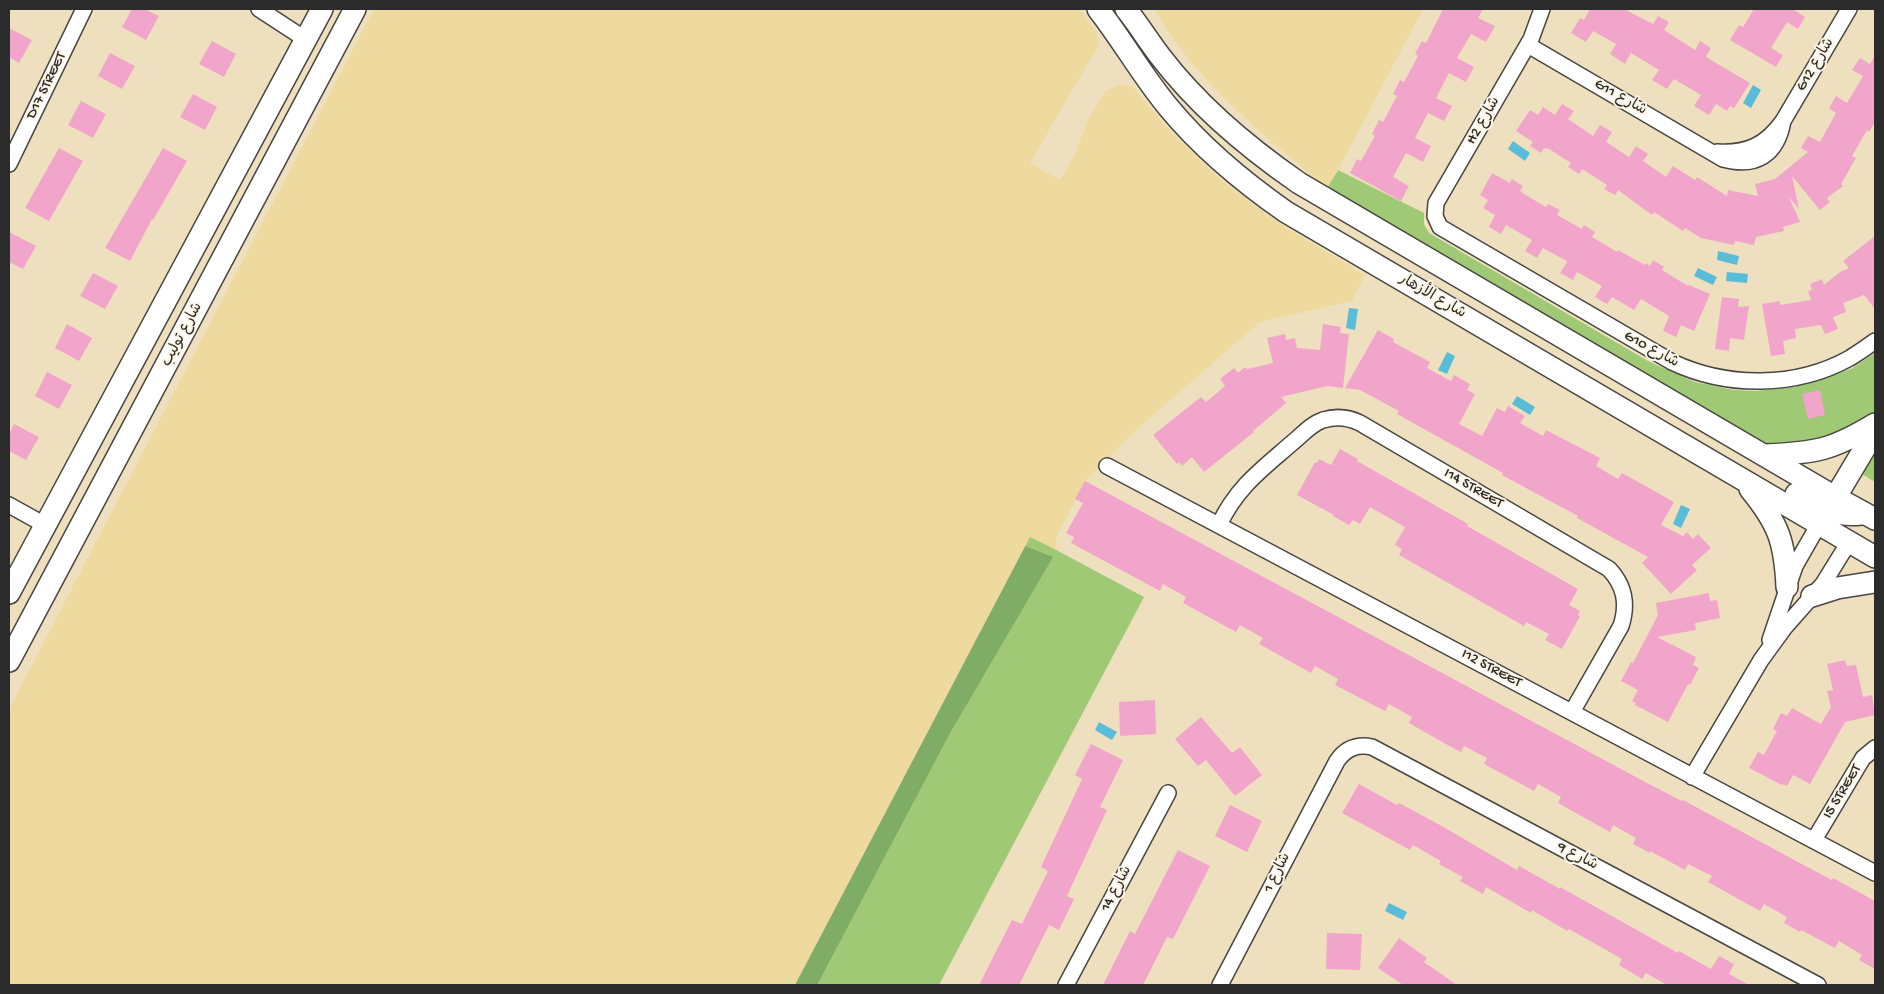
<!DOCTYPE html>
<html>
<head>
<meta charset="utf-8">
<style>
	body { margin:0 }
	#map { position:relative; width:1884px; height:994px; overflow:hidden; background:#eee0be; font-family:"Gochi Hand",sans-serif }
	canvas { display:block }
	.frame { position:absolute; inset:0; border:10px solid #2b2b2b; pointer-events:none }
</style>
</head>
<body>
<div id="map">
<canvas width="1884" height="994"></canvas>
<div class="frame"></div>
</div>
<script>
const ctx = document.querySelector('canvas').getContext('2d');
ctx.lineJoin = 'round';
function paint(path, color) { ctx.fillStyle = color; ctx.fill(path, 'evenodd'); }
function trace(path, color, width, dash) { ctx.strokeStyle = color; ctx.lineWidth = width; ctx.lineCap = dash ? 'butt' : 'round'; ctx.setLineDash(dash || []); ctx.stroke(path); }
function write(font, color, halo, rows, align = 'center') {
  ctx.font = font + ' "Gochi Hand","Playpen Sans Arabic",sans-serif'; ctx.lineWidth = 4; ctx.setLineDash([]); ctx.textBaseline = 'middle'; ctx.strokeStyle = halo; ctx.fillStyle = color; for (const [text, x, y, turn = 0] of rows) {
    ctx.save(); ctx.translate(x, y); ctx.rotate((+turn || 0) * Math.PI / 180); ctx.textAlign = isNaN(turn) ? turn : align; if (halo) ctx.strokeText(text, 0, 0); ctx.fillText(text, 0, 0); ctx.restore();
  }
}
paint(new Path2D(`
	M1338,170L1424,213V224L1429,233L1648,361L1695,382L1734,390L1757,391L1812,383L1851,369L1875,353V412L1866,422L1833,441L1770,445L1754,438L1327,188Z
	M1875,452V477L1873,481L1862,474Z
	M1030,536L1144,597L939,985H795Z`), '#9fc975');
paint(new Path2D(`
	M1025,546L1053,557L950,733L817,985H792Z`), '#7fad66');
paint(new Path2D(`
	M374,9H1079L1097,33L1098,46L1030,163L1060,180L1076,152L1089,117L1106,91L1121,84L1133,87L1170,131L1221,180L1277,222L1365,275L1352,301L1260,322L1136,430L1085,481L1057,536L1055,546L1059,551L1030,537L795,985H9V709Z
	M1154,9H1423L1338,170L1327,188C1264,135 1195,81 1154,9Z`), '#eeda9e');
paint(new Path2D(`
	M1753,85L1761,90L1751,108L1743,103Z
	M1513,141L1530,153L1525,161L1508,149Z
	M1718,251L1739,256L1737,265L1717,260Z
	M1698,268L1717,277L1713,285L1694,276Z
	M1727,272L1748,274L1747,283L1726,281Z
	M1349,308L1358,309L1355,330L1346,328Z
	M1447,352L1455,356L1447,374L1438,370Z
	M1517,396L1535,407L1530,415L1512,404Z
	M1681,505L1690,509L1681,528L1673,524Z
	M1099,722L1117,732L1112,740L1095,730Z
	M1389,903L1407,912L1403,920L1385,911Z`), '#59bcd8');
paint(new Path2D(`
	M132,9H144L159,16L146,40L122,27Z
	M1443,9H1483L1478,18L1495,26L1486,42L1471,34L1457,58L1474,67L1466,82L1449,73L1436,98L1452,106L1444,121L1428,113L1415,138L1431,146L1423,162L1406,153L1393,177L1409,186L1401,201L1350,173L1357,159L1361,161L1375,136L1372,134L1379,120L1383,122L1397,96L1393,94L1400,80L1404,82L1418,56L1415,54L1422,41L1426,43Z
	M1590,9H1624L1653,24L1658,16L1669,22L1664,30L1695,50L1700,41L1711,48L1706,57L1750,83L1734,108L1730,106L1727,111L1716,104L1709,115L1694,106L1701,95L1674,79L1667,89L1652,80L1659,70L1631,53L1625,64L1610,54L1616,44L1593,31L1586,42L1571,33L1580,18L1584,20Z
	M1754,9H1794V10L1805,17L1798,29L1787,22L1771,48L1783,55L1776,67L1730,40L1739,25L1743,27Z
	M9,28L32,40L19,63L9,57Z
	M212,41L236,54L224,77L199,64Z
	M110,53L135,66L122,89L98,76Z
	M1875,56V122L1869,132L1867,130L1852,156L1856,158L1841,184L1843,186L1827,198L1830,202L1820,210L1792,176L1799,209L1789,197L1800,222L1783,227L1784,231L1756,237L1754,245L1735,241L1734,245L1701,238L1685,228L1683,231L1654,212L1652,215L1618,190L1615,195L1604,189L1607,185L1582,169L1579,174L1568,167L1571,163L1549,149L1544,148L1541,153L1530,146L1533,142L1516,131L1530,110L1538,115L1543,107L1555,115L1562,104L1574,111L1568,119L1593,136L1600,125L1612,132L1606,142L1629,157L1636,146L1648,154L1643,161L1666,177L1673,166L1695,180L1697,177L1727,196L1728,190L1758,196L1755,184L1775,179L1808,152L1801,148L1808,136L1820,142L1836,113L1829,108L1836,96L1847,103L1863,76L1852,70L1860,58L1870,64Z
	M193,94L217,107L205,130L180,117Z
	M81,101L106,114L93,138L68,125Z
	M59,148L83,161L49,221L25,208Z
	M163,148L187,161L153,220L152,219L130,261L105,248Z
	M1492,173L1510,183L1512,179L1523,186L1520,191L1524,194L1546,207L1548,204L1560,210L1557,215L1582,229L1584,225L1595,232L1592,237L1617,252L1618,250L1645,265L1646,263L1650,266L1653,260L1664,267L1662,270L1688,286L1689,285L1710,294L1694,331L1681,325L1676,337L1663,331L1669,316L1641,299L1634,310L1612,297L1607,304L1595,297L1602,286L1577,272L1573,280L1560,273L1567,262L1565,260L1543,248L1537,258L1525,251L1532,240L1506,225L1501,234L1489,227L1495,215L1483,208L1488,200L1480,195Z
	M9,232L36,246L23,269L9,262Z
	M1875,236V309L1864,295L1843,303L1846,312L1833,317L1838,329L1825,334L1821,325L1795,329L1796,338L1783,341L1785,354L1771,356L1762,304L1780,301V305L1811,300L1808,291L1812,290L1810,284L1822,279L1824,285L1840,272L1849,268L1843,261Z
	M93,273L118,286L105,309L80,296Z
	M1722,297L1739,299L1738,307L1749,306L1744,340L1730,338L1729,351L1715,349Z
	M67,324L92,338L79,361L55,348Z
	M1323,324L1341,327L1340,333L1349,334L1343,388L1327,386L1281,397L1286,403L1253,431L1254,432L1204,472L1192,457L1182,466L1179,462L1177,464L1153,435L1201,397L1206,402L1225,386L1220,379L1234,368L1238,373L1245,367L1247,369L1273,363L1267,338L1285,334L1286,340L1295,338L1297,348L1320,350Z
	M1378,330L1394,339L1393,342L1430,362L1427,368L1451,381L1454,375L1470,384L1467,390L1475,394L1459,424L1482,436L1497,408L1505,412L1508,406L1525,416L1520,423L1543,436L1546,430L1600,458L1596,466L1618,479L1622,473L1674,502L1661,525L1683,536L1687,532L1693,539L1698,534L1711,548L1692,565L1697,570L1671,594L1642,563L1648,557L1577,518L1578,516L1502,475L1503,473L1397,414L1399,411L1360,390L1345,388Z
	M47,372L72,385L59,409L35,396Z
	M1820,390L1825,415L1808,419L1802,394Z
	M14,424L39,437L26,460L9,451V434Z
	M1340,449L1358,459L1357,461L1468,524L1467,526L1578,589L1569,605L1580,611L1578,615L1580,616L1562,649L1545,640L1549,634L1526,622L1524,626L1399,555L1402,549L1395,545L1405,527L1370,507L1360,524L1353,520L1349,525L1333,516L1334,515L1297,495L1315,462L1317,463L1319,459L1331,465Z
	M1085,481L1647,783L1682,801L1683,800L1798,862L1832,880L1833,878L1875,901V969L1859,960L1862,955L1839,941L1835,948L1801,930L1800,932L1784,923L1787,917L1764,904L1760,911L1708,882L1712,876L1688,864L1685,870L1650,851V853L1633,844L1636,838L1613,825L1610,832L1558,803L1561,797L1538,784L1534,791L1484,764L1487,758L1464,746L1461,752L1444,743L1409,723L1412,717L1389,704L1385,711L1335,685L1338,679L1315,666L1311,673L1295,664L1259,644L1263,638L1240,625L1236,632L1183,603L1186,597L1163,584L1160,591L1071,543L1074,537L1066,533L1083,503L1075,499Z
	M1709,593L1710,601L1717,600L1720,618L1695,623L1696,630L1657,637L1696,657L1693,665L1699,668L1690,685L1688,684L1668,722L1635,705L1636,703L1632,701L1638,690L1621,681L1631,662L1633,663L1658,615L1656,603Z
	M1845,660L1847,666L1856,665L1863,697L1872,695L1875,715L1845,722L1810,784L1793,775L1787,786L1783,784L1782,785L1749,768L1758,752L1764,755L1777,731L1773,729L1781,713L1787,716L1792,708L1821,724L1831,707L1827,691L1833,690L1827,664Z
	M1155,700L1156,734L1120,736L1119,702Z
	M1201,717L1232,753L1240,747L1262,775L1235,796L1206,760L1198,766L1175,739Z
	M1091,744L1123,760L1100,807L1107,810L1067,896L1074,899L1059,930L1049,925L1019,985H979L1012,920L1022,924L1048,871L1041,867L1082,779L1075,775Z
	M1359,784L1397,805L1399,803L1440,825L1517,870L1519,866L1560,889V887L1678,953L1679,951L1711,969L1719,956L1734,964L1729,974L1749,985H1667L1646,973L1642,979L1619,965L1622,959L1569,929L1567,931L1532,910L1531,913L1486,887L1483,894L1460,881L1463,877L1439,864L1441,861L1413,845L1410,850L1342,813Z
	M1230,805L1262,821L1247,852L1215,836Z
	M1178,850L1210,866L1173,939L1167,937L1143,985H1103L1130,931L1135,934Z
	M1327,933L1362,934L1360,970L1326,969Z
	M1399,938L1427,958L1424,962L1457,985H1403L1378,968Z`), '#f2a5ca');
const street = new Path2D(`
	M259,9L305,39
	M1542,9L1531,39L1436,203L1435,216L1440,227L1672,362C1727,388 1796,388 1850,358C1858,353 1867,347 1875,341
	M1528,45L1723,159C1756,168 1777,155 1783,121
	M1717,152C1747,154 1766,145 1783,121L1849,9
	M9,164L84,9
	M1107,466L1875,873
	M9,505L45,525
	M1219,525C1237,487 1261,470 1292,443C1302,435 1311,424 1323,420C1336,416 1348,417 1360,423L1609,569C1625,586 1628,604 1621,626L1572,712
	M1770,640L1795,566L1819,524
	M1692,777L1761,660L1785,627L1823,584L1849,542
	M1814,840L1863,758L1875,748
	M1066,985L1168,793
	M1220,985L1337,761C1346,748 1357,744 1372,747L1818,985`);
const secondary = new Path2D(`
	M1098,9C1123,41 1143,77 1169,108C1203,149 1243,182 1286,212L1875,557
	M1126,9C1138,24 1148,40 1160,56C1198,106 1247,147 1299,183L1835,497L1875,519
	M1765,455C1816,453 1832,450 1875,424
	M1750,489C1779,524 1785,543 1787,587
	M1796,494C1818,507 1834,517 1861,514
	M1829,508L1875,431
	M9,593L322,9
	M1812,596L1837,588L1875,582
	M9,661L355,9`);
trace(street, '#484641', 18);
trace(secondary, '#484641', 24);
trace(street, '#fff', 15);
trace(secondary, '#fff', 21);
write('15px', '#2b2b2b', '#fcf5e5', [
	["G12 شارع",1816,65,-59],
	["D17 STREET",47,86,-64],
	["G11 شارع",1620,98,30],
	["H2 شارع",1484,121,-60],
	["شارع الأزهار",1432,297,30],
	["شارع توليب",183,335,-62],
	["G10 شارع",1651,350,29],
	["I14 STREET",1473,489,30],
	["I12 STREET",1491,669,28],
	["I5 STREET",1843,792,-59],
	["شارع 9",1577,857,28],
	["شارع 1",1278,873,-63],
	["شارع 14",1117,889,-62]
]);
</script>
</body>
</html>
